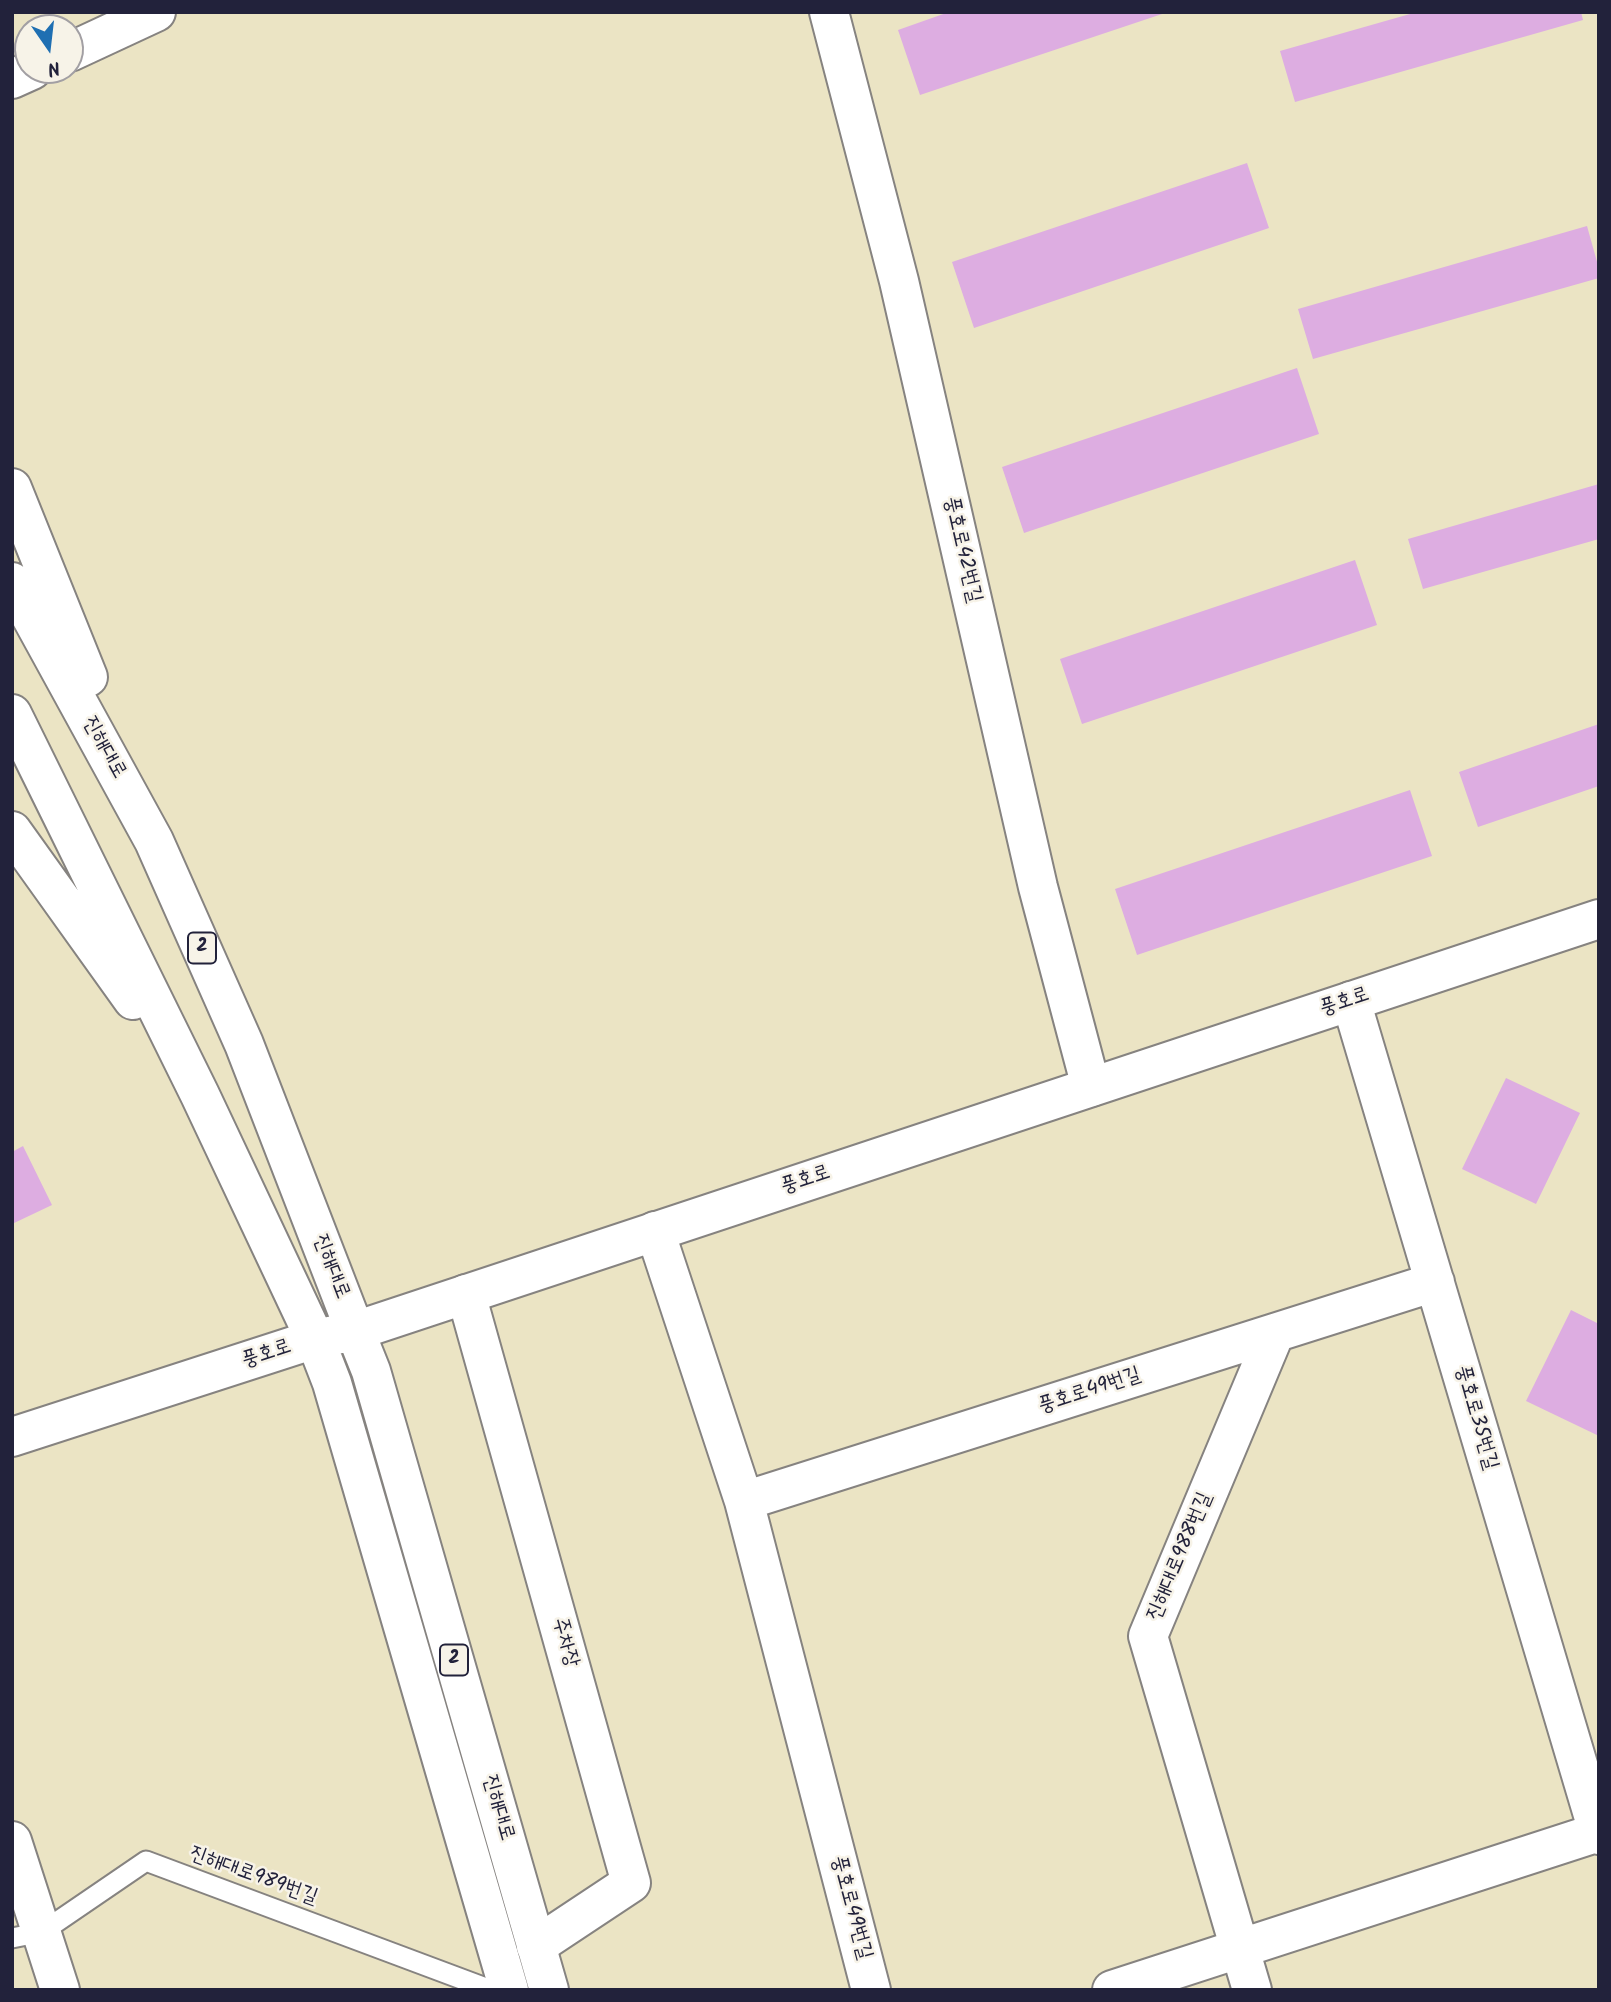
<!DOCTYPE html>
<html>
<head>
<meta charset="utf-8">
<style>
	body { margin:0 }
	#map { position:relative; width:1611px; height:2002px; overflow:hidden; background:#ebe4c4; font-family:Kalam,sans-serif }
	canvas { display:block }
	.frame { position:absolute; inset:0; border:14px solid #22223b; pointer-events:none }
	.north { position:absolute; left:14px; top:14px; width:70px; height:70px; box-sizing:border-box; background:#f7f3e8; border:2px solid #a29fa3; border-radius:50%; rotate:166deg; font-size:19px; font-weight:700; line-height:28px; text-align:center; color:#22223b }
	.north::after { content:''; display:block; margin:auto; width:24px; height:32px; background:#1f6fb2; clip-path:polygon(50% 0,100% 100%,50% 72%,0 100%) }
</style>
</head>
<body>
<div id="map">
<canvas width="1611" height="2002"></canvas>
<div class="frame"></div>
<div class="north">N</div>
</div>
<script>
const ctx = document.querySelector('canvas').getContext('2d');
ctx.lineJoin = 'round';
function paint(path, color) { ctx.fillStyle = color; ctx.fill(path, 'evenodd'); }
function trace(path, color, width, dash) { ctx.strokeStyle = color; ctx.lineWidth = width; ctx.lineCap = dash ? 'butt' : 'round'; ctx.setLineDash(dash || []); ctx.stroke(path); }
function write(font, color, halo, rows, align = 'center') {
  ctx.font = font + ' Kalam,"Poor Story",sans-serif'; ctx.lineWidth = 5; ctx.setLineDash([]); ctx.textBaseline = 'middle'; ctx.strokeStyle = halo; ctx.fillStyle = color; for (const [text, x, y, turn = 0] of rows) {
    ctx.save(); ctx.translate(x, y); ctx.rotate((+turn || 0) * Math.PI / 180); ctx.textAlign = isNaN(turn) ? turn : align; if (halo) ctx.strokeText(text, 0, 0); ctx.fillText(text, 0, 0); ctx.restore();
  }
}
paint(new Path2D(`
	M949,12H1165V13L920,95L898,30Z
	M1417,12H1581L1583,20L1295,102L1280,51Z
	M1247,163L1269,228L974,328L952,262Z
	M1587,226L1599,269V278L1313,359L1298,309Z
	M1297,368L1319,434L1024,533L1002,467Z
	M1599,484V539L1423,589L1408,539Z
	M1355,560L1377,625L1082,724L1060,659Z
	M1599,724V786L1478,827L1459,772Z
	M1410,790L1432,856L1137,955L1115,889Z
	M1506,1078L1580,1113L1536,1204L1462,1169Z
	M23,1146L52,1205L12,1224V1152Z
	M1571,1310L1599,1324V1436L1526,1401Z`), '#ddade1');
const lane = new Path2D(`
	M12,1938L42,1932L146,1861L491,1990`);
const street = new Path2D(`
	M1351,1001L1599,1835
	M655,1231L744,1501L871,1990
	M466,1294L631,1883L536,1946
	M744,1501L1435,1282
	M12,1841L60,1990
	M1112,1990L1599,1832
	M1252,1990L1148,1636L1275,1333`);
const secondary = new Path2D(`
	M829,12L899,281L1038,887L1091,1087
	M70,52L156,12
	M12,79L32,70
	M12,1437L315,1339`);
const primary = new Path2D(`
	M355,1331L371,1371L549,1990
	M509,1990L332,1383L315,1339L355,1331L1599,919`);
const highway = new Path2D(`
	M12,488L88,677
	M12,582L154,841L244,1044L355,1331
	M12,714L200,1095L315,1339
	M12,831L133,1000`);
trace(lane, '#868380', 23);
trace(street, '#868380', 42);
trace(secondary, '#868380', 42);
trace(primary, '#868380', 42);
trace(highway, '#868380', 42);
trace(lane, '#fff', 19);
trace(street, '#fff', 38);
trace(secondary, '#fff', 38);
trace(primary, '#fff', 38);
trace(highway, '#fff', 38);
for (const [x, y, w] of [
	[202,948,28],
	[454,1660,28]
]) { const box = new Path2D(); box.roundRect(x - w / 2, y - 15.5, w, 31, 5); ctx.fillStyle = '#f7f3e8'; ctx.fill(box); trace(box, '#22223b', 2); }
write('bold 19px', '#22223b', null, [
	["2",202,948],
	["2",454,1660]
]);
write('21px', '#22223b', '#f7f3e8', [
	["풍호로42번길",961,550,77],
	["진해대로",103,748,61],
	["풍호로",1345,1003,-18],
	["풍호로",806,1181,-18],
	["진해대로",330,1267,69],
	["풍호로",267,1355,-18],
	["풍호로49번길",1090,1392,-18],
	["풍호로35번길",1475,1418,74],
	["진해대로988번길",1181,1557,-67],
	["주차장",564,1643,74],
	["진해대로",497,1808,74],
	["진해대로989번길",253,1877,20],
	["풍호로49번길",850,1908,75]
]);
</script>
</body>
</html>
